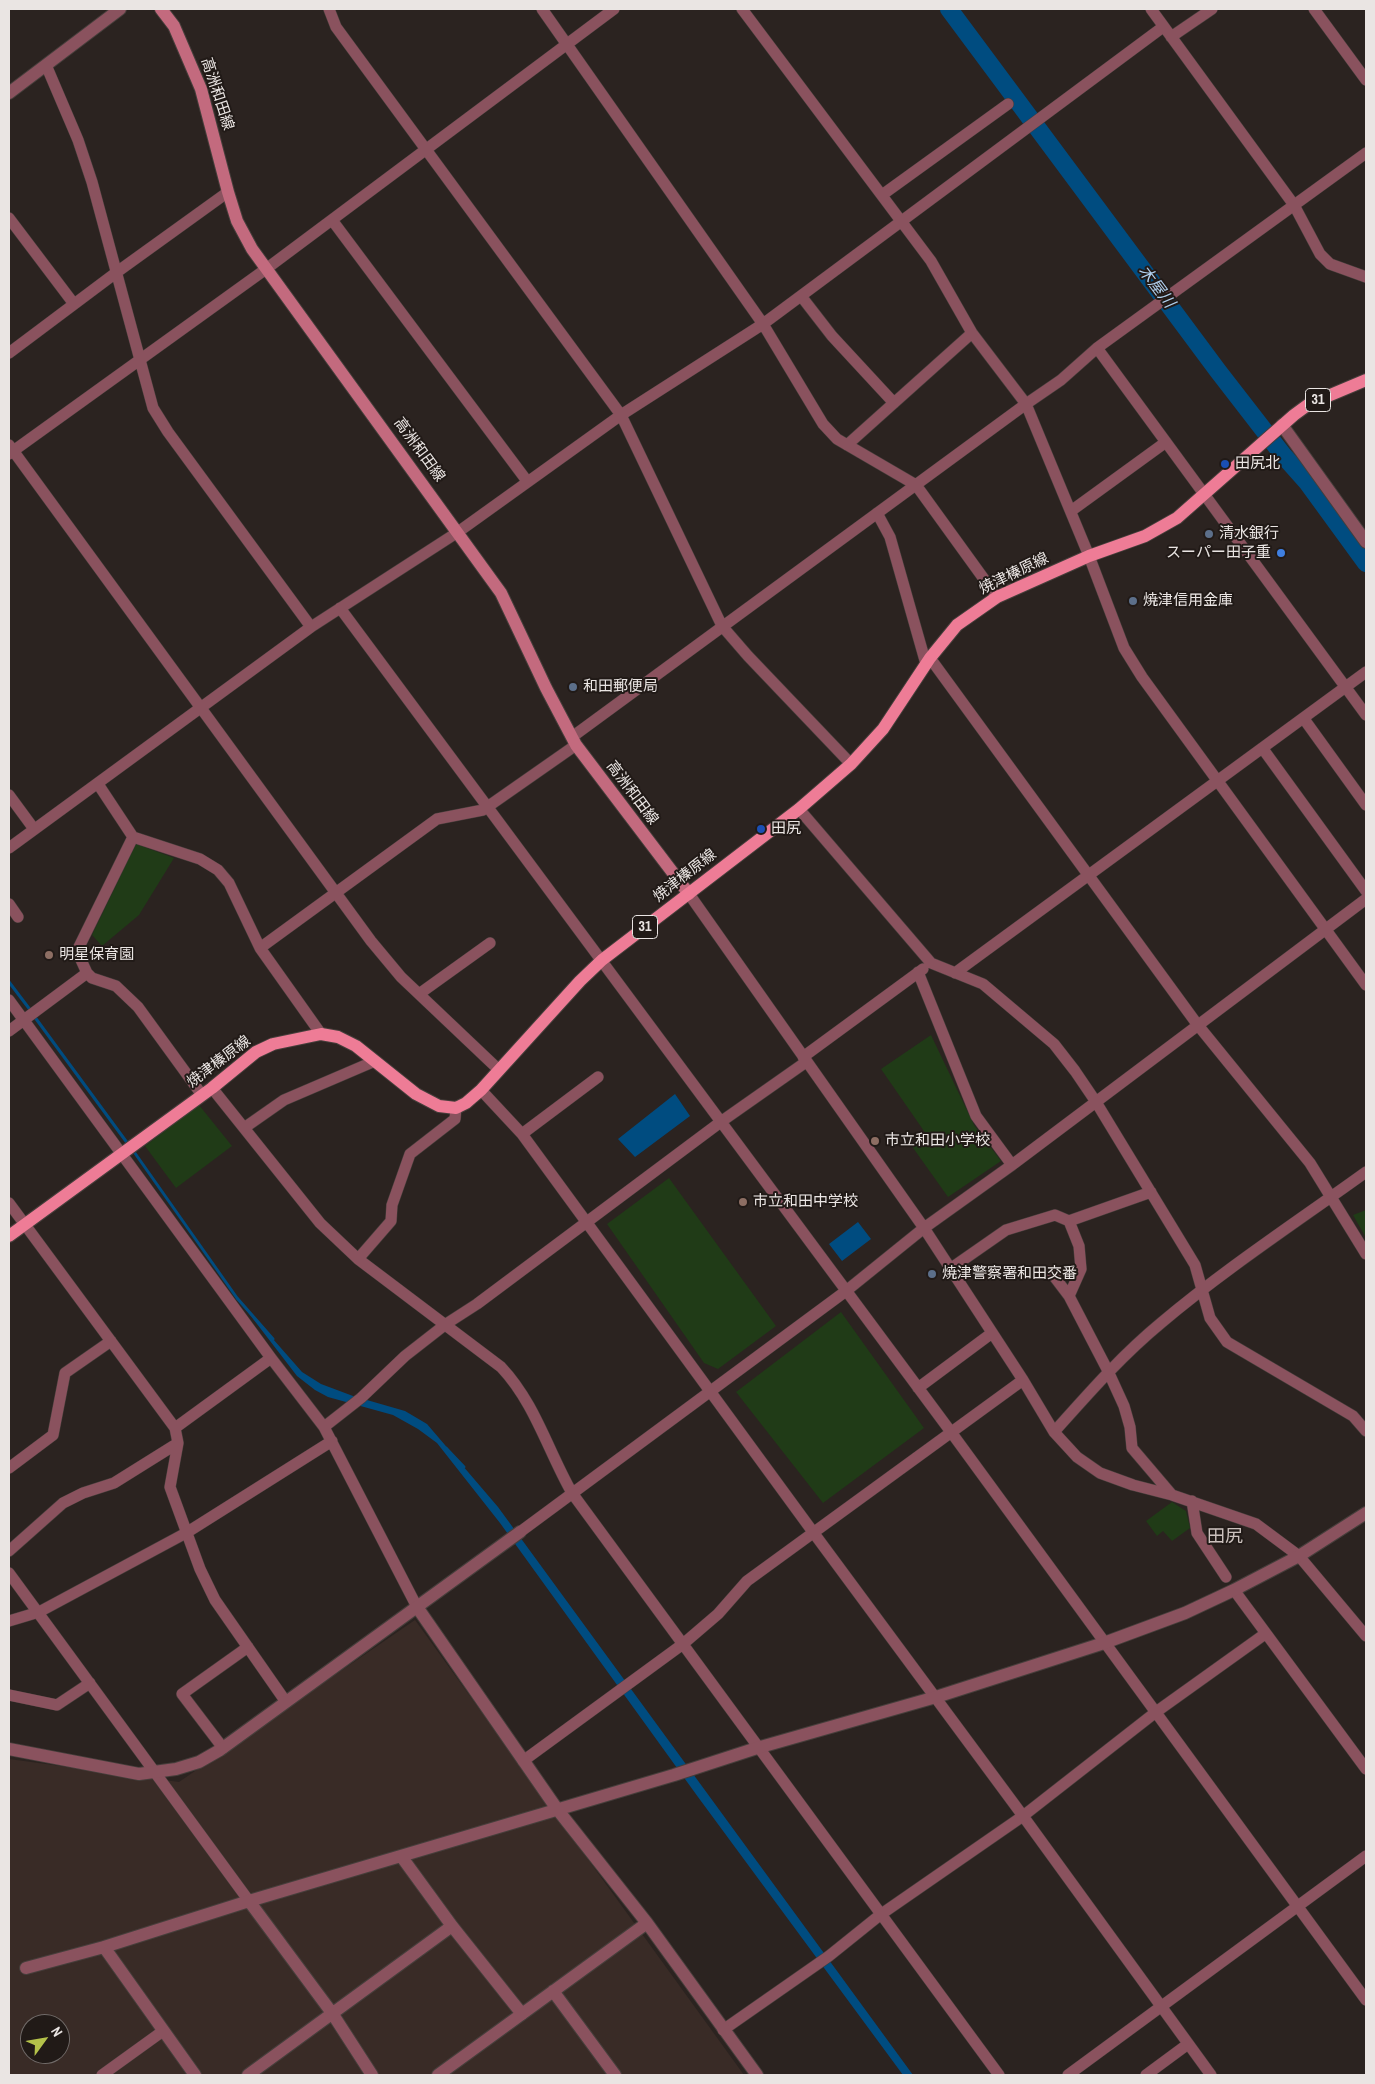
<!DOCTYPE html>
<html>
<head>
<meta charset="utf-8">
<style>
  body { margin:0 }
  #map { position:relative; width:1375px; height:2084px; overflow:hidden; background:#2b2320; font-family:"Archivo Narrow",sans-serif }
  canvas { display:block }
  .frame { position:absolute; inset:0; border:10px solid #eae5e3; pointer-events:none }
  .north { position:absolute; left:20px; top:2014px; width:50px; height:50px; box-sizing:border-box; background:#211a17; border:1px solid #716b69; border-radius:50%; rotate:58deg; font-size:14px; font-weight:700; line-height:20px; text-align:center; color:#eae5e3 }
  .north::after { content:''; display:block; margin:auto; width:18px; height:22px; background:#b4c24a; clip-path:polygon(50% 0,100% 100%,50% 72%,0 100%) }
</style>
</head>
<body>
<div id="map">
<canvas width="1375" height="2084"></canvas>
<div class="frame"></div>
<div class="north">N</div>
</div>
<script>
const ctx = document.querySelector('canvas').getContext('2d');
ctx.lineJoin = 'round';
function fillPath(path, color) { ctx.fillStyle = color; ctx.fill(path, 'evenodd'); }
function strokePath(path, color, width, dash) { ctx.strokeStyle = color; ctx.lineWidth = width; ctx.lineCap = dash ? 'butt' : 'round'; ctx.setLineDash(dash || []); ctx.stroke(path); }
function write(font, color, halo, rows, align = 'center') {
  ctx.font = font + ' "Archivo Narrow","Noto Sans JP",sans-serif'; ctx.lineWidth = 4; ctx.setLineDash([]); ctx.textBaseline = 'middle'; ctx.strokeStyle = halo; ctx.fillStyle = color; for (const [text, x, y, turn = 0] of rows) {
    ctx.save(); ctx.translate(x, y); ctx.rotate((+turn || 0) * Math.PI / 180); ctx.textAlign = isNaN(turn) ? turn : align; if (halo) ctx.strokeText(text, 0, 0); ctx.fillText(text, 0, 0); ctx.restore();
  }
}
const built = new Path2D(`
  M415,1620L744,2075H9V1759L179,1782ZM30,2024H60V2054H30Z`);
const green = new Path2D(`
  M136,844L174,858L139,915L102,946L92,935Z
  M931,1035L974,1125L1001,1161L948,1197L911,1145L926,1134L881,1069Z
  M199,1105L232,1146L176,1188L145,1146Z
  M669,1178L776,1326L718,1369L704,1363L607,1224Z
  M1366,1210V1238L1353,1215Z
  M841,1312L924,1428L823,1503L736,1392Z
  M1172,1502L1186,1511L1190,1528L1172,1541L1163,1531L1157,1536L1146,1521Z`);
const water = new Path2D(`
  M675,1094L690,1116L635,1157L618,1139Z
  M858,1222L871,1239L842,1261L829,1244Z
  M237,1298L302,1372L321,1384L353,1396L405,1411L427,1424L498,1507L913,2075H903L698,1797L500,1523L437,1443L418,1429L393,1415L328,1397L315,1390L297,1376Z`);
const stream = new Path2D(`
  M9,982L31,1011
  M34,1016L128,1144
  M132,1149L237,1298L273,1339
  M446,1448L464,1467`);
const river = new Path2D(`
  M949,9L1218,371L1283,455L1307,482L1366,563`);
const minor = new Path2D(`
  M329,9L336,27L621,415L722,626L748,656L851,764
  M542,9L763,324L823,424L837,439L916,485L997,597
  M742,9L931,261L972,333L1026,404L1089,556L1124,648L1142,677L1366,985
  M1151,9L1294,205L1320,254L1330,264L1366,277
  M1314,9L1366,80
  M1171,37L1212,9
  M46,65L78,140L92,182L153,408L168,432L311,627
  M882,195L1008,104
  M9,218L74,304
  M332,220L527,481
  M801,296L832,336L894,403
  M1097,348L1366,715
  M9,353L117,272L228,192
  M9,445L371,941L401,977L499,1070
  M847,445L972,333
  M9,454L266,269L614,9
  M1071,511L1166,442
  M877,513L890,537L926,664
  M340,608L951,1432L1366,2000
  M930,658L1197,1024L1310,1163L1366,1254
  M1304,719L1366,805
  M572,737L1026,404L1061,380L1097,348L1366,153
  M1263,749L1366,891
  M98,784L133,837L200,859L218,870L229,883L260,948L321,1034
  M9,795L34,829
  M799,809L931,963L983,984L1054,1044L1075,1071L1096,1102L1195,1265L1210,1318L1227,1342L1353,1416L1366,1431
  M133,837L77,951L87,973L92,978L116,986L138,1007L202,1095
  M9,848L311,627L458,532L621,415L763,324L1163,27
  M689,894L924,1228L1023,1380L1054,1432L1077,1457L1100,1473L1133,1485L1172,1495L1256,1524L1299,1556L1366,1636
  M9,904L18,917
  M260,948L437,819L483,810L576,745
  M918,972L976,1116L1012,1165
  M955,973L1366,672
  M419,994L490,943
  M9,1000L271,1358L324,1427L417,1607
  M9,1031L87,973
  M803,1057L923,969
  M212,1088L320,1223L358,1259L501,1367C535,1403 548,1451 572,1493L999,2075
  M481,1090L522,1134L813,1532L1023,1816L1211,2075
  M244,1128L284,1100L375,1061
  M522,1134L598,1077
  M9,1203L175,1428L178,1443L170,1487L200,1569L215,1600L286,1702
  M1069,1221L1079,1246L1081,1269L1069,1296
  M358,1259L391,1221L392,1205L410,1154L455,1119L456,1108
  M950,1269L1006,1230L1055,1215L1069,1221L1151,1192
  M1050,1271L1069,1296L1108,1371L1124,1406L1130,1427L1132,1448L1172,1495
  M918,1388L992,1333
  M324,1427L361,1398L405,1356L446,1324L477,1304L722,1121L806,1062
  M175,1428L271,1358
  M1054,1432C1088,1394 1121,1356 1161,1323C1225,1269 1298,1221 1366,1172
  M9,1468L53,1435L65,1373L111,1341
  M1192,1501L1197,1533L1226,1577
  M520,1532L846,1291L924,1228L1012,1165L1366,899
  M9,1551L63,1503L83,1493L114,1483L178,1443
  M9,1573L249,1901
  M1234,1590L1366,1769
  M9,1621L39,1612L186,1533L332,1441
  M9,1695L57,1705L90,1683
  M223,1748L182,1694L248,1647
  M523,1761L683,1644L718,1614L747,1581L1023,1380
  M723,2030L829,1956L880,1915L1023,1816L1156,1712L1265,1634
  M102,2075L163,2031
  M1068,2075L1366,1856
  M1146,2075L1188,2044`);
const tertiary = new Path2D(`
  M9,93L120,9
  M1282,425L1366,542
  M417,1607L557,1809L647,1923L757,2075
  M9,1749L139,1774L176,1769L199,1762L220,1750L520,1532
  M401,1856L452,1926L522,2014
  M249,1901L332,2013L372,2075
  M104,1947L195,2075
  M26,1968L104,1947L249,1901L674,1775L757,1748L936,1697L1104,1643L1185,1613L1234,1590L1299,1556L1366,1513
  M553,1991L615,2075
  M248,2075L452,1926
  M438,2075L647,1923`);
const secondary = new Path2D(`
  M161,9L174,26L201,89L228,192L237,221L252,249L501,593L546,688L576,745L689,894`);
const primary = new Path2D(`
  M9,1236L212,1088L256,1052L273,1044L321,1034L338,1037L356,1046L416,1094L439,1106L456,1108L466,1103L481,1090L580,981L602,960L799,809L851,764L883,729L930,658L957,625L997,597L1089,556L1145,536L1177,518L1294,415L1309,404L1366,380`);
const markers = [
  [1225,464,5,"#1a4fb4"],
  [1209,534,5,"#5c6f8a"],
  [1281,553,5,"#3f7fe0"],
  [1133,601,5,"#5c6f8a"],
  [573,687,5,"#5c6f8a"],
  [761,829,5,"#1a4fb4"],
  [49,955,5,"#8d6e63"],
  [875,1141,5,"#8d6e63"],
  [743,1202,5,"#8d6e63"],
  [932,1274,5,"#5c6f8a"]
];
const shields = [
  [1318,400,25],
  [645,927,25]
];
const shieldNames = [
  ["31",1318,400],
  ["31",645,927]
];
const streetNames = [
  ["高洲和田線",217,94,72],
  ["高洲和田線",419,450,54],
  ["焼津榛原線",1014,574,-26],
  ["高洲和田線",632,793,53],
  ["焼津榛原線",685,876,-38],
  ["焼津榛原線",219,1062,-37]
];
const poiNames = [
  ["田尻北",1235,464],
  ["清水銀行",1219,534],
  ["スーパー田子重",1271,553,"right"],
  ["焼津信用金庫",1143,601],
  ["和田郵便局",583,687],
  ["田尻",771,829],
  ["明星保育園",59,955],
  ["市立和田小学校",885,1141],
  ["市立和田中学校",753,1202],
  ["焼津警察署和田交番",942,1274]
];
const waterNames = [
  ["木屋川",1156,287,53]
];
const quarterNames = [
  ["田尻",1225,1537]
];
fillPath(built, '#392b26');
fillPath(green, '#203b17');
fillPath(water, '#004c80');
strokePath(stream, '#004c80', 3);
strokePath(river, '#004c80', 18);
strokePath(minor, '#463e3b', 12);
strokePath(tertiary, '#463e3b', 14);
strokePath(secondary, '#463e3b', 14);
strokePath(primary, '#463e3b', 14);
strokePath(minor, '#8a525e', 11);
strokePath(tertiary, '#8a525e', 12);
strokePath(secondary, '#c36a7e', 12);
strokePath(primary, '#ee7c96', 12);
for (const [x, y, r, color] of markers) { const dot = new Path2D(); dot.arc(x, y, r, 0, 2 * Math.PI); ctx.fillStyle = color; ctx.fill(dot); strokePath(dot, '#211a17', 2); }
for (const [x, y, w] of shields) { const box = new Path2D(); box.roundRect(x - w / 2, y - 11.5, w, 23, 4); ctx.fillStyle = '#211a17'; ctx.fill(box); strokePath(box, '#eae5e3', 1); }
write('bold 14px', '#eae5e3', null, shieldNames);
write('15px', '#eae5e3', '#211a17', streetNames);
write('15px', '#eae5e3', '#211a17', poiNames, 'left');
write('italic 16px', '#b0d0ee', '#211a17', waterNames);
write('18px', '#cbc1bd', '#211a17', quarterNames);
</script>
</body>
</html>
